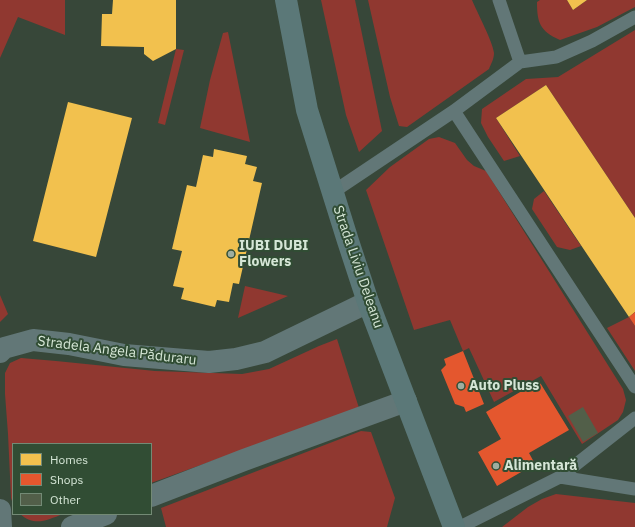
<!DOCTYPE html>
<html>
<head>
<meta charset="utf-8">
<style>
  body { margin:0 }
  #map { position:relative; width:635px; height:527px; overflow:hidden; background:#374739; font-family:"IBM Plex Sans",sans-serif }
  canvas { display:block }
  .legend { position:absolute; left:12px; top:443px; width:140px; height:72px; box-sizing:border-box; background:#314d34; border:1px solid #738a75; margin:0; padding:5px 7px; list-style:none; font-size:12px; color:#d5e6d6 }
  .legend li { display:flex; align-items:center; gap:8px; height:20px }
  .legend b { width:20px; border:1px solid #738a75 }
</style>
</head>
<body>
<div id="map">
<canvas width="635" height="527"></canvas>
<ul class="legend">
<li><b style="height:11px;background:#f2c14e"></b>Homes</li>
<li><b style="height:11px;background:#e4572e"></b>Shops</li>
<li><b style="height:11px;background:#525f49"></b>Other</li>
</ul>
</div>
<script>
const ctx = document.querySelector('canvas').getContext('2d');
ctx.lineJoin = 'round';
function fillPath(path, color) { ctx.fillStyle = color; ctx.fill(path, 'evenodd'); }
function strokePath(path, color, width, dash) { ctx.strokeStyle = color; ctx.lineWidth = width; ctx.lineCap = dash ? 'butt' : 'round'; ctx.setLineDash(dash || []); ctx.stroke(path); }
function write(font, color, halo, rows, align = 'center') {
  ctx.font = font + ' "IBM Plex Sans",sans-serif'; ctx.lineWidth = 4; ctx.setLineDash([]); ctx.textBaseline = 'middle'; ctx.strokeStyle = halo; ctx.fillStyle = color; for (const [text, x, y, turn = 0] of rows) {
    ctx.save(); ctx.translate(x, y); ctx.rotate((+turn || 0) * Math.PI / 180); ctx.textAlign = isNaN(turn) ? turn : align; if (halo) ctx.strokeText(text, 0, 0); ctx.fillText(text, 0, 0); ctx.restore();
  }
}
const green = new Path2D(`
  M0,0H65V35L18,17L0,58Z
  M321,0H355L382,131L359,152L346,115Z
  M368,0H472C477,12 493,42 494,53C494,59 491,64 489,69L407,127L399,126L390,97Z
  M540,0H567L573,10L587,0H635V7L597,27L560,40C540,31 537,23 537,2Z
  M635,30V218L546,85L496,118L520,156L504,161L488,137L481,123L482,109L526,79L558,77Z
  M228,32L250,142L200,128L210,80L223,33Z
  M176,49L184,50L165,125L158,123Z
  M439,137L455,143L467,160L474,166L486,171L623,389L626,400L623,412L618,420L582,444L541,376L494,402L469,348L463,351L450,320L414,330L366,190L390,167L429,139Z
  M544,191L581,246L570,250L557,247L532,209L534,199Z
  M245,286L288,296L238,318Z
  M0,295L8,314L0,322Z
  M629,317L635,326V371L607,328Z
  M337,339L359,408L151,483V444H13V504L11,498L8,434L5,394V373L10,363L21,358L56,361L155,371L242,374L269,369L319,346Z
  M361,431L371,432L395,498L387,527H166L161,508Z
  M556,494L635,503V527H502L528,507L542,499Z
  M20,514H63C47,520 35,527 20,514Z`);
const homes = new Path2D(`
  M113,0H176V49L153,61L144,54V47L101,46L102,14H112Z
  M567,0H587L573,10Z
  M546,85L635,218V312L629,317L496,118Z
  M68,102L132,118L96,257L33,241Z
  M214,149L247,156L245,164L257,167L253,181L262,183L239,284L233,283L229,302L217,300L215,307L181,299L184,288L173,286L182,251L172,249L187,185L196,187L203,155L213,157Z`);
const shops = new Path2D(`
  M635,312V326L629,317Z
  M463,351L484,404L466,412L464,407L455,404L441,370L446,365L444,359Z
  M539,381L569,430L529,453L535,464L497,486L478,452L501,439L486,412Z`);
const building = new Path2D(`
  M583,407L598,433L583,442L568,416Z`);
const lane = new Path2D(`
  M520,62L556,57L592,41L635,17
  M454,111L635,387
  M333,192L454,111L520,62L499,0
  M560,477L635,418
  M460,527L560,477L635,489`);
const street = new Path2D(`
  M0,352L4,348L33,340L69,344L124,355L209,362L236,359L265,352L368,302
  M151,496L244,460L406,401
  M0,510L1,527
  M72,527L106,514`);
const secondary = new Path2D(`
  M286,0L307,110L348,241L368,302L454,527`);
const markers = [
  [231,254,4,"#9eae9f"],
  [461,386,4,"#9eae9f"],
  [496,466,4,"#9eae9f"]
];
const poiNames = [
  ["IUBI DUBI",239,246],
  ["Flowers",239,262],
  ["Auto Pluss",469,386],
  ["Alimentară",504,466]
];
const streetNames = [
  ["Strada Liviu Deleanu",358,267,71],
  ["Stradela Angela Păduraru",117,351,7]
];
fillPath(green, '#903830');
fillPath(homes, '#f2c14e');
fillPath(shops, '#e4572e');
fillPath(building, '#525f49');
strokePath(lane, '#627777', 13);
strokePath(street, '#627777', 22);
strokePath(secondary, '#5b7878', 22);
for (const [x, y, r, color] of markers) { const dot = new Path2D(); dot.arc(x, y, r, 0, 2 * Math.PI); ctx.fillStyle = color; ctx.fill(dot); strokePath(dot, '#314d34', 1.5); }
write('bold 14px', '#d5e6d6', '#314d34', poiNames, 'left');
write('14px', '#d5e6d6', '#314d34', streetNames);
</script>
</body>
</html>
